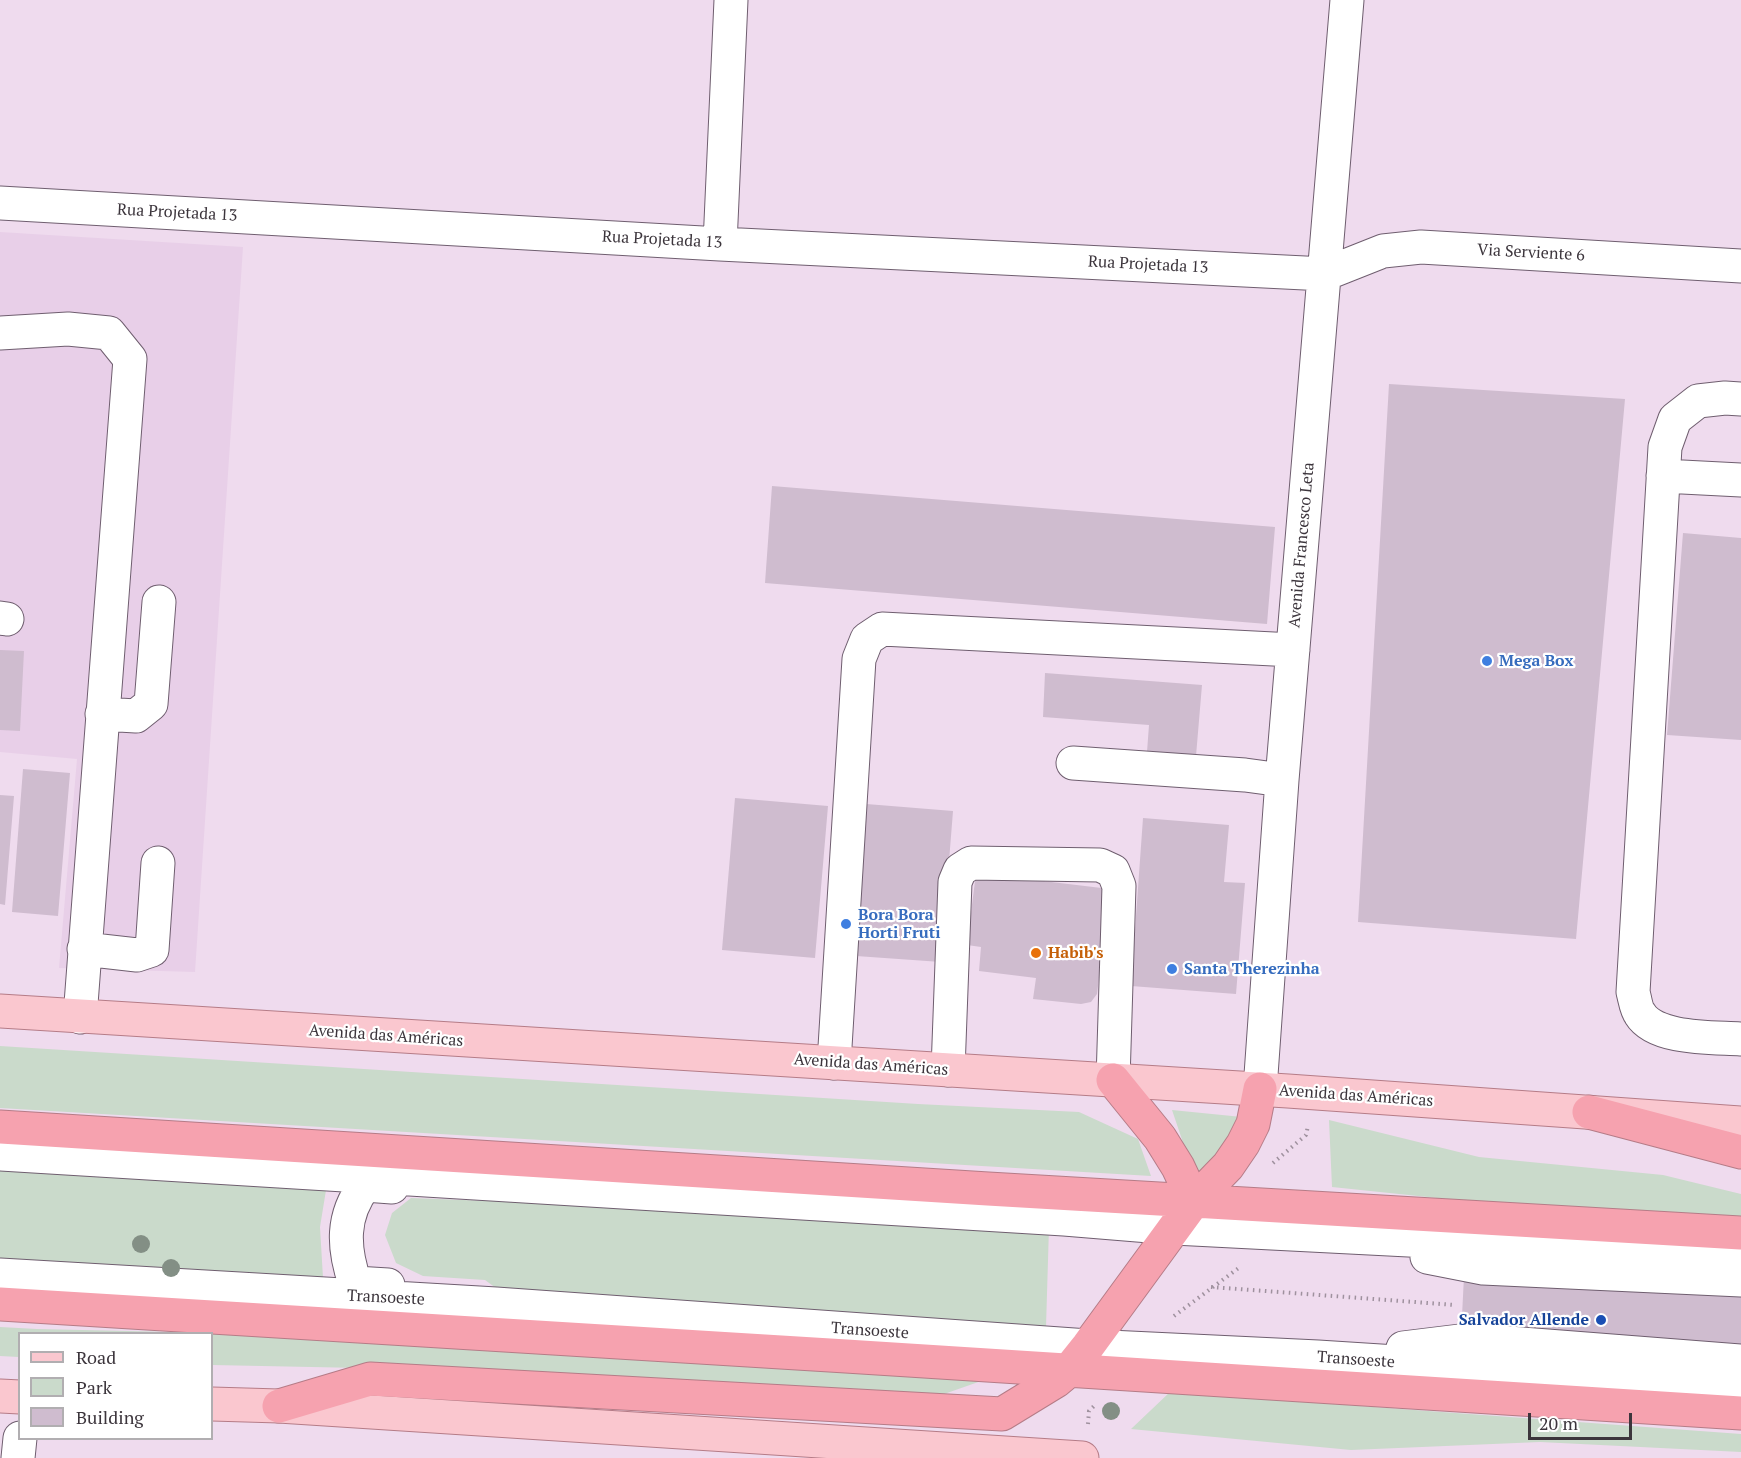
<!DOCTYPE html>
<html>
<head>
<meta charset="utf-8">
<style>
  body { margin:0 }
  #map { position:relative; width:1741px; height:1458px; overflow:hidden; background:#efdbee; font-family:"PT Serif",serif }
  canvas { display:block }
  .legend { position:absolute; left:18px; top:1332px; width:195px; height:108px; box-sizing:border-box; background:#fff; border:2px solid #b1aeb1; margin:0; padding:8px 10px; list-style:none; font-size:18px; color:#3c353c }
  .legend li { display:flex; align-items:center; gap:12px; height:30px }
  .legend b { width:30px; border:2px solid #b1aeb1 }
  .scale { position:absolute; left:1528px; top:1413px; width:104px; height:27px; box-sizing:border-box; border:3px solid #3c353c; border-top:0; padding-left:8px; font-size:18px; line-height:21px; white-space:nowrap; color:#3c353c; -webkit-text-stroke:4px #fff; paint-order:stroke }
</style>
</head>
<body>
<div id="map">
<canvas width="1741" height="1458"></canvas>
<ul class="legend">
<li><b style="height:8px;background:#fac7cf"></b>Road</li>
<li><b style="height:16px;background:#cadacb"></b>Park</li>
<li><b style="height:16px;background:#cfbccf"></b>Building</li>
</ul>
<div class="scale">20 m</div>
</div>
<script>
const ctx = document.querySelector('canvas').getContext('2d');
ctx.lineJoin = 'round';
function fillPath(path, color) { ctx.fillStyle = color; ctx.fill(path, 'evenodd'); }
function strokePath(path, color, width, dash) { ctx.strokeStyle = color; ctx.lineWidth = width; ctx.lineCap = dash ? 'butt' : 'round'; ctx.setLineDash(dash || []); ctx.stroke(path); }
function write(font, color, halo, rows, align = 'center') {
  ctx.font = font + ' "PT Serif",serif'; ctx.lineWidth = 4.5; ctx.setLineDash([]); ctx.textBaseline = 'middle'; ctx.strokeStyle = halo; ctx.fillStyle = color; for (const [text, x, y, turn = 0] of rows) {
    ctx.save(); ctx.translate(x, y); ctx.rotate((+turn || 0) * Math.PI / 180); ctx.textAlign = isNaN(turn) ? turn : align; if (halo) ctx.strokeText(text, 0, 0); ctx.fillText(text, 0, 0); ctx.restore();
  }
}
const built = new Path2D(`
  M0,232L243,247L195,972L59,968L77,759L0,752Z`);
const green = new Path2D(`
  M0,1046L918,1104L1079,1112L1138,1139L1151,1176L0,1108Z
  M1172,1110L1242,1117L1207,1176L1194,1175Z
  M1329,1120L1479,1157L1663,1175L1741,1194V1221L1581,1213L1332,1187Z
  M0,1164L327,1184L320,1227L323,1278L0,1261Z
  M508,1193L1049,1227L1046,1327L500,1291L485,1280L423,1276L396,1263L385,1235L392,1213L411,1198L491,1201Z
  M0,1327L37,1329L264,1334L750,1367L984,1380L930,1399L411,1369L212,1365V1334H20L19,1357L0,1356Z
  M1170,1392L1741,1434V1452L1540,1442L1351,1450L1131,1429Z`);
const building = new Path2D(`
  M1389,384L1625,399L1576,939L1358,922Z
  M772,486L1275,527L1267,624L765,583Z
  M1683,533L1741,538V740L1667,735Z
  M0,650L24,651L20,731L0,730Z
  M1045,673L1202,685L1196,756L1147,752L1149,725L1043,717Z
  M23,769L70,773L58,916L12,912Z
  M0,795L14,796L5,905L0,904Z
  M735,798L828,806L815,958L722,950Z
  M854,803L953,811L941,962L842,955Z
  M1143,818L1229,825L1224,882L1245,883L1236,994L1131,986Z
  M976,873L1110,889L1097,994L1091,1002L1081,1004L1033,999L1036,978L979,971L981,947L967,945Z
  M1464,1276L1741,1292V1352L1461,1336Z`);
const path = new Path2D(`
  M1273,1163L1306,1135L1308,1126
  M1211,1287L1455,1305
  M1174,1316L1240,1267
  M1088,1424L1089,1411L1094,1406`);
const minor = new Path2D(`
  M0,203L720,244L1325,274L1383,251L1421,247L1741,266
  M720,244L731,0
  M0,333L68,329L109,333L130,359L80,1017
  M1741,399L1725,398L1698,401L1675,419L1665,447L1633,992C1635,999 1636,1009 1640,1014C1656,1040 1714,1037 1741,1039
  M1663,476L1741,480
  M0,618L7,619
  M102,714L136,716L151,704L159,602
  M1073,763L1245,775L1282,780
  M84,949L137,955L152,950L158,863
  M834,1063L859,659L867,639L882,629L1293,650
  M948,1070L955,882L960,870L971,863L1100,865L1113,871L1119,886L1113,1080
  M1260,1089L1282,780L1347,0
  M0,1154L1064,1219L1174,1228L1741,1257
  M1427,1257L1483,1268L1741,1280
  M0,1275L496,1304L1088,1346L1318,1357L1741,1384
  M388,1285L355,1283C343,1248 341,1216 365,1185L392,1187
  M1403,1348L1460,1341H1483L1741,1361
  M18,1458L20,1438`);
const major = new Path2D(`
  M0,1011L1288,1091L1741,1123
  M0,1396L20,1397
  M212,1404L279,1406L1082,1458`);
const highway = new Path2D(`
  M1113,1080L1160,1138L1178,1167L1194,1201
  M1589,1112L1741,1152
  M0,1127L988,1189L1741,1233
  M0,1304L846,1356L1741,1413
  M279,1406L370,1379L1002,1414L1056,1381L1068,1371L1088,1346L1194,1201L1228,1166L1243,1144L1253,1124L1260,1089`);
const trees = [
  [141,1244],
  [171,1268],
  [1111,1411]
];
const markers = [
  [1487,661,6,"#3f7fe0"],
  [846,924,6,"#3f7fe0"],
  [1036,953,6,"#e8710a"],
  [1172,969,6,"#3f7fe0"],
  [1601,1320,6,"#1a4fb4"]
];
const streetNames = [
  ["Rua Projetada 13",177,213,3],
  ["Rua Projetada 13",662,240,3],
  ["Via Serviente 6",1531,253,3],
  ["Rua Projetada 13",1148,265,3],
  ["Avenida Francesco Leta",1302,545,-85],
  ["Avenida das Américas",386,1036,4],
  ["Avenida das Américas",871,1065,4],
  ["Avenida das Américas",1356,1096,4],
  ["Transoeste",386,1298,3],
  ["Transoeste",870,1331,4],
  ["Transoeste",1356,1360,4]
];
const shopNames = [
  ["Mega Box",1499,661],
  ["Bora Bora",858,915],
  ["Horti Fruti",858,933],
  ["Santa Therezinha",1184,969]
];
const foodNames = [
  ["Habib's",1048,953]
];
const transitNames = [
  ["Salvador Allende",1589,1320]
];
fillPath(built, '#e8cfe8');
fillPath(green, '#cadacb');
fillPath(building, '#cfbccf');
strokePath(minor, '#6f5e6f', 35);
strokePath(major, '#b57c87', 35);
strokePath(highway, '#b57c87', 35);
strokePath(path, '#9f919e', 4, [1.5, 4.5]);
strokePath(minor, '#fff', 33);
strokePath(major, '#fac7cf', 33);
strokePath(highway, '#f6a2af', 33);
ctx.fillStyle = '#838f85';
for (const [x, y] of trees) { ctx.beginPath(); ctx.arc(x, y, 9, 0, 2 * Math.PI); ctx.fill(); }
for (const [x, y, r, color] of markers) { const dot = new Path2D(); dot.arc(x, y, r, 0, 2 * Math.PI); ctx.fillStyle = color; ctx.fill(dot); strokePath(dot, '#fff', 2); }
write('16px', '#3c353c', '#fff', streetNames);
write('bold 16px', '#366cbe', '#fff', shopNames, 'left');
write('bold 16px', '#c56008', '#fff', foodNames, 'left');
write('bold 16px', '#164399', '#fff', transitNames, 'right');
</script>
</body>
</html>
